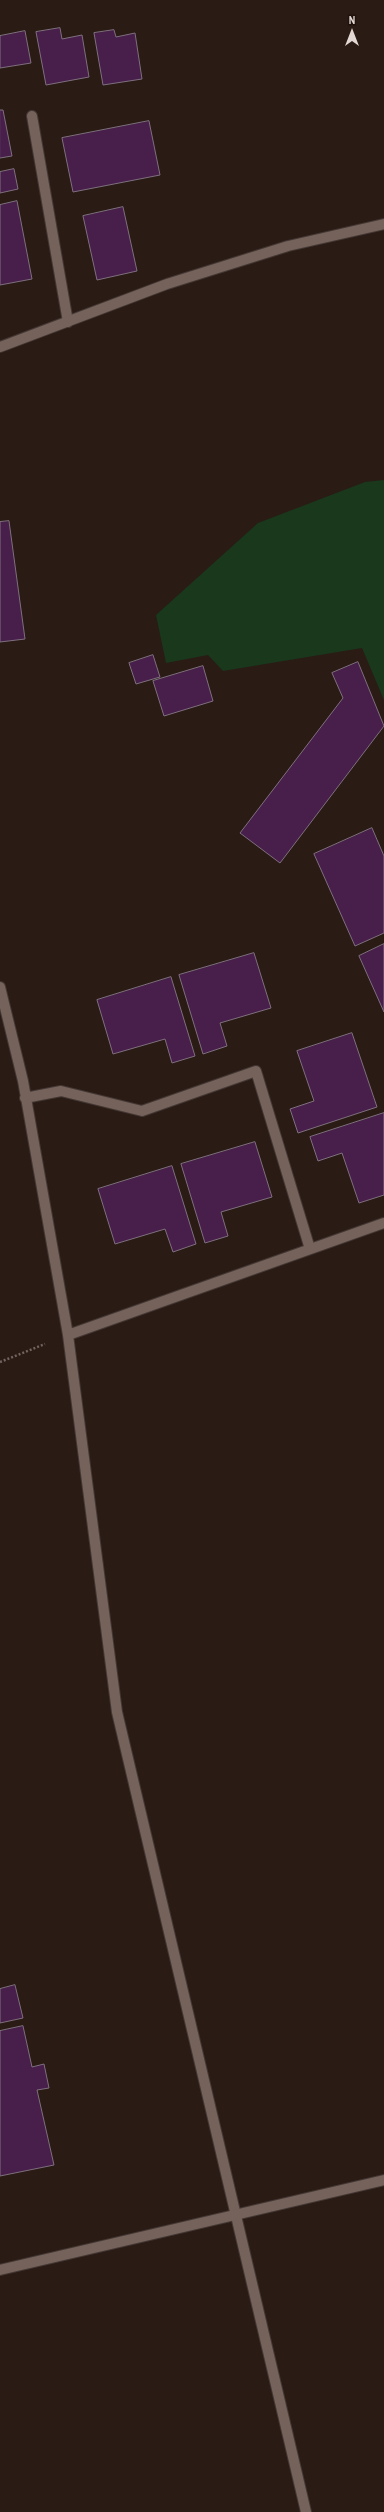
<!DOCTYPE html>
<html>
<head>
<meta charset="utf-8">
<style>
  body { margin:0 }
  #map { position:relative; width:384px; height:2512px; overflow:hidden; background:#2a1b15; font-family:"Archivo Narrow",sans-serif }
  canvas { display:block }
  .north { position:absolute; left:332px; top:12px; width:40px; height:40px; -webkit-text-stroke:3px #20120c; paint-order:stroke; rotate:0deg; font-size:11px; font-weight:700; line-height:16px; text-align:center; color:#e4d8d4 }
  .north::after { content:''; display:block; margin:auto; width:14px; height:18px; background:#e4d8d4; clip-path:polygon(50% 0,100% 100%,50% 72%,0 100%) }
</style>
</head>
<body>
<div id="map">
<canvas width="384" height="2512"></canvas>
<div class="north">N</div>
</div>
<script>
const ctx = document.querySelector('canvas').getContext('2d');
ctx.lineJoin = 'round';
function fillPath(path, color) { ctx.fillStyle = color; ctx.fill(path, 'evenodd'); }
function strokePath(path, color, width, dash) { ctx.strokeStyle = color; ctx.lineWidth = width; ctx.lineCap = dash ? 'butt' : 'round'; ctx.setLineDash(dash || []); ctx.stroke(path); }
const green = new Path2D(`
  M384,480V700L362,648L223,671L208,655L166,663L156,615L258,523L365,482Z`);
const building = new Path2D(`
  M60,28L62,39L82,35L89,77L46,85L36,32Z
  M114,30L116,37L135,33L142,79L103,85L94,33Z
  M25,31L31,63L0,68V36Z
  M0,110H3L12,156L0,158Z
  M149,121L160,175L73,192L62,138Z
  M14,169L18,189L0,193V172Z
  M17,201L32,279L0,285V205Z
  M123,207L137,271L97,280L83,216Z
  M9,521L25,639L0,642V522Z
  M153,655L160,677L136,684L129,663Z
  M358,662L384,726L280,863L240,833L343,698L332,673Z
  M203,666L213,701L164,716L153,681Z
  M372,828L384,856V933L355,946L314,854Z
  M384,944V1012L359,956Z
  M254,953L271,1008L220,1023L227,1046L203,1054L179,975Z
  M171,977L195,1056L172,1063L165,1039L113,1054L97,1000Z
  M352,1033L377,1107L298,1133L290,1109L314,1101L297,1051Z
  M384,1113V1195L359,1203L342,1153L318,1161L310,1137Z
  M255,1142L272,1197L221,1212L228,1236L205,1243L181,1164Z
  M172,1166L196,1244L173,1252L165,1229L115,1244L98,1189Z
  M15,1985L23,2018L0,2023V1989Z
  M23,2026L32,2067L44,2064L49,2088L37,2090L54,2165L0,2176V2031Z`);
const path = new Path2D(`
  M0,1362L45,1344`);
const street = new Path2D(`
  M32,116L68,322
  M0,987L23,1081L68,1335L117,1712L306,2512
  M25,1098L61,1091L142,1111L256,1071L310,1249
  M68,1335L384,1223`);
const secondary = new Path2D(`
  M0,347L167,284L288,246L384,224
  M0,2270L384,2180`);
fillPath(green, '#19381c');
fillPath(building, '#481e4b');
strokePath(building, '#7e707e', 1);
strokePath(street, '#443835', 12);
strokePath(secondary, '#443835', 12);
strokePath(path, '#72645f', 2.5, [2, 2]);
strokePath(street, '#75625b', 10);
strokePath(secondary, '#75625b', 10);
</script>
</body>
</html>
